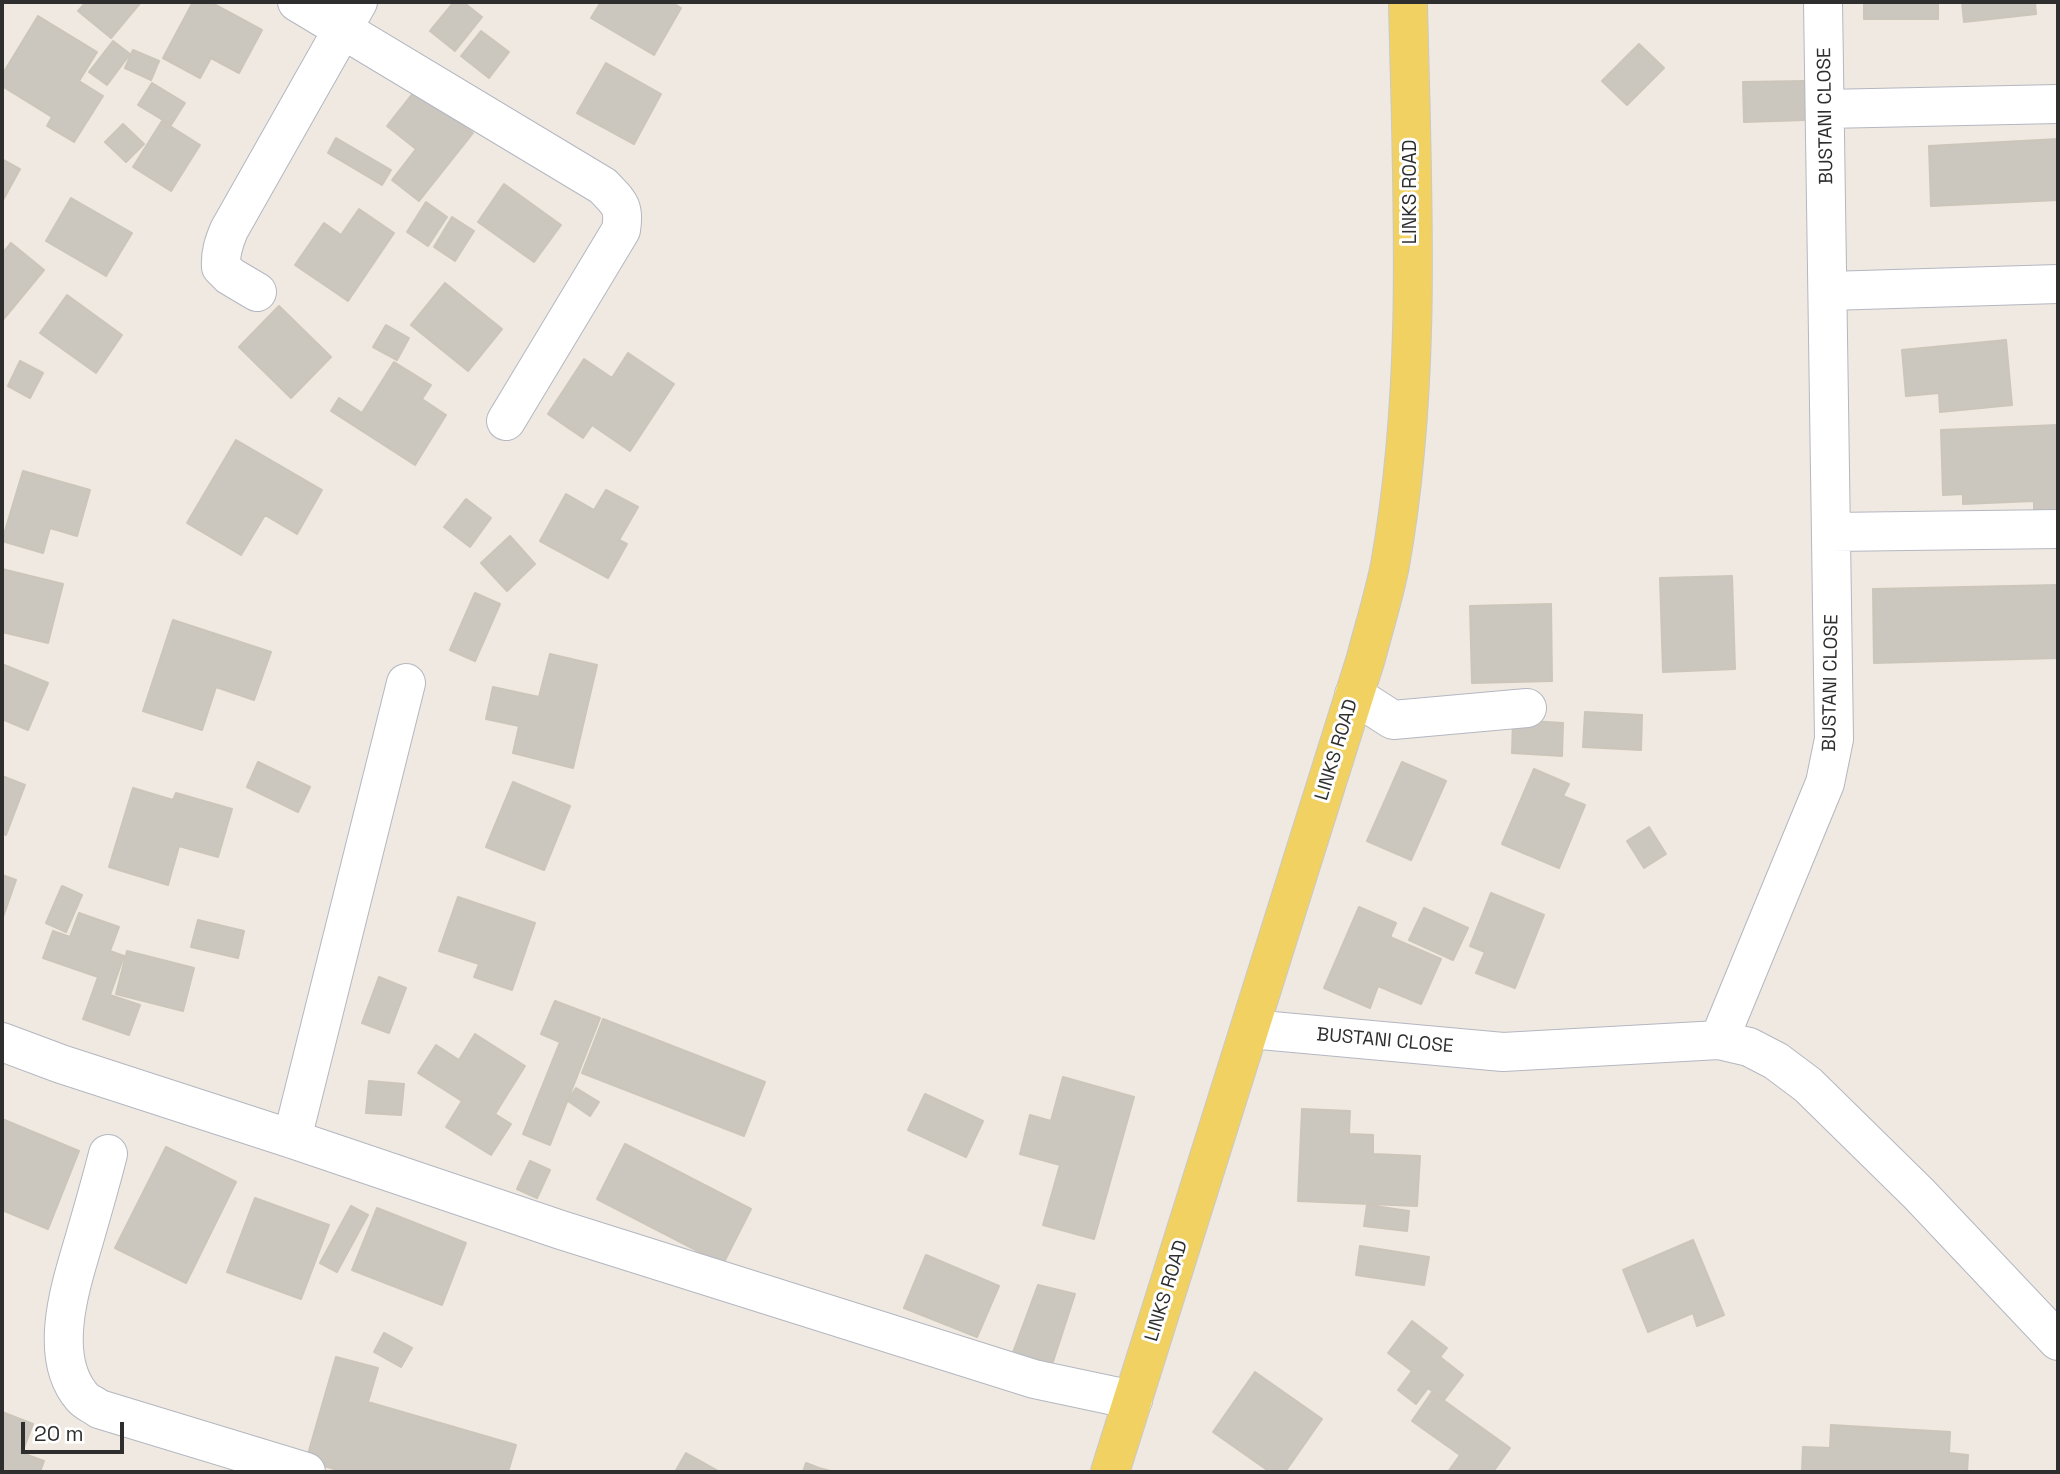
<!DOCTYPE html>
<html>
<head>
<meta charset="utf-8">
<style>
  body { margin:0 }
  #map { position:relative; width:2060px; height:1474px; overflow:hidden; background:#efe9e1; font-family:"Space Grotesk",sans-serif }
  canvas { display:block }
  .frame { position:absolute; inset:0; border:4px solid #2e2e2e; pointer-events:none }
  .scale { position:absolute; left:21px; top:1422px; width:103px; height:32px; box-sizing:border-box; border:4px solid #2e2e2e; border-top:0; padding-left:9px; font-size:21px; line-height:24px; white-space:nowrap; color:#2e2e2e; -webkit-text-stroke:5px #fff; paint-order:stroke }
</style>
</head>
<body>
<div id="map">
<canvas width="2060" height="1474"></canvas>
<div class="frame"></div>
<div class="scale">20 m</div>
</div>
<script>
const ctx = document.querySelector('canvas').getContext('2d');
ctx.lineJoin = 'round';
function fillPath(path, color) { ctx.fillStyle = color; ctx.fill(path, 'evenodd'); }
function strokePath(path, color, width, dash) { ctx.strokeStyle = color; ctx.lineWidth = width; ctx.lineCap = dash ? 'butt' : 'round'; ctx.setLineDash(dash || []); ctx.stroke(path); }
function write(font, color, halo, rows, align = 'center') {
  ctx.font = font + ' "Space Grotesk",sans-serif'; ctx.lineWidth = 6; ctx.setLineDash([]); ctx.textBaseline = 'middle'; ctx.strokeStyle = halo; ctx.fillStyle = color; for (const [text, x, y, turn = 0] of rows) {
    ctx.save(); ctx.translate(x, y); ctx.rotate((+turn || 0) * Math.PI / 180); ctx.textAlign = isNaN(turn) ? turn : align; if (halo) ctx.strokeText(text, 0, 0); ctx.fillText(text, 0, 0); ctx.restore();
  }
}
const building = new Path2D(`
  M86,2H141L111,38L78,11Z
  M193,2H210L262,30L239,73L211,58L200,78L163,58Z
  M454,2H463L482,17L455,51L430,31Z
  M601,2H671L681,8L654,55L591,18Z
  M1864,2H1938V19H1864Z
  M1962,2H2035L2036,14L1964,22Z
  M38,16L97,52L79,81L103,96L74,142L47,126L52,117L2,86V75Z
  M481,31L509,52L489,78L461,56Z
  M113,41L130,54L107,85L89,72Z
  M1639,44L1664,68L1627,105L1602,81Z
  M133,50L159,61L151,80L125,68Z
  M606,63L661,94L634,144L577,113Z
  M1805,81L1806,120L1744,122L1743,82Z
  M152,83L185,103L171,125L138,105Z
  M417,88L473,133L419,201L392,180L416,149L387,126Z
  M162,121L200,145L171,191L133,167Z
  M123,124L144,144L126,162L105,142Z
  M336,138L391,170L382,185L328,153Z
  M2058,139V200L1931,206L1929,146Z
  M2,159L20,169L2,202Z
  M504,184L561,225L534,262L478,222Z
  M71,198L132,233L106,276L46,241Z
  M426,202L447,217L428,246L407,232Z
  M359,209L394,233L348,301L295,265L324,223L341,235Z
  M452,217L474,231L455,261L434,247Z
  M11,243L44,270L2,321V254Z
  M445,283L502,329L468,371L411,325Z
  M67,295L122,335L96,373L40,333Z
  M279,306L331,357L291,398L239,347Z
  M386,325L409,338L397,360L373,347Z
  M2006,340L2012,405L1940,412L1939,393L1906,396L1902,350Z
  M628,353L674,384L630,451L592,425L583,438L548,414L584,359L612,378Z
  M20,361L43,373L30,398L8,386Z
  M394,362L431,385L422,399L446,415L415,465L331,411L339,398L362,413Z
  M2058,425V511L2034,512V501L1963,504V494L1943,495L1941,430Z
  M236,440L322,490L297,534L265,515L241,555L187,523Z
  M23,471L90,490L77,536L50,528L43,553L2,541Z
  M606,490L638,507L619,540L627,544L608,578L540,541L566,494L594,510Z
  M466,499L491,518L470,547L444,527Z
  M510,536L535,564L507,591L481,563Z
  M2,569L63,584L48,643L2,632Z
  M1732,576L1735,669L1663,672L1660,578Z
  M2058,585V658L1874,663L1873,589Z
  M475,593L500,604L475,661L450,650Z
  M1551,604L1552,681L1472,683L1470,606Z
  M173,620L271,652L254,700L216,687L202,730L143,711Z
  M550,654L597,665L573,768L513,753L519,726L486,719L493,687L539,697Z
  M2,664L48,683L28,730L2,719Z
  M1585,712L1642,715L1641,750L1583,747Z
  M1513,720L1563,723L1562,756L1512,753Z
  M258,762L310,787L298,812L247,787Z
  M1402,762L1446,781L1411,860L1367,841Z
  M1534,769L1569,784L1563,796L1585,805L1559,868L1502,844Z
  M2,776L25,785L6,835L2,833Z
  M513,782L570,806L544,870L486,847Z
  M133,788L173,800L176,793L232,809L218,857L179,846L168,885L109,867Z
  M1649,827L1666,854L1644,868L1627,841Z
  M2,875L16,880L2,920Z
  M62,886L82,895L66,932L46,923Z
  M1491,893L1544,915L1515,988L1476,973L1485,952L1470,946Z
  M458,897L535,923L512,990L474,977L479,964L439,951Z
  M1359,907L1396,923L1390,937L1441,959L1421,1004L1378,986L1370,1008L1324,988Z
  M1424,908L1468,928L1453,960L1409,940Z
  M79,913L119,927L110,951L124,956L110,995L140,1005L129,1035L83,1019L98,977L43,958L53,931L70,937Z
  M198,920L244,931L238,958L191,947Z
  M127,951L194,968L183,1011L116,994Z
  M379,977L406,988L389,1033L362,1023Z
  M555,1001L600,1018L550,1145L523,1134L560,1042L541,1034Z
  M603,1019L765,1082L744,1136L582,1073Z
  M475,1034L525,1066L495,1114L511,1124L491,1155L446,1127L462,1101L418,1073L436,1045L459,1060Z
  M1063,1077L1134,1097L1094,1239L1043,1225L1060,1165L1020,1154L1030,1115L1051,1121Z
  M369,1081L404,1084L401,1115L366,1113Z
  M576,1088L599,1102L590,1116L568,1101Z
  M925,1094L983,1121L966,1157L908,1130Z
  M1302,1109L1350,1111L1349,1134L1373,1135V1154L1420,1156L1417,1206L1298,1201Z
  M2,1119L79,1151L48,1229L2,1210Z
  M625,1144L751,1209L723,1264L597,1199Z
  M166,1147L236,1182L186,1283L115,1248Z
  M530,1161L550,1170L537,1198L517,1189Z
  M255,1198L329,1225L301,1299L227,1272Z
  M1367,1205L1409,1211L1407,1231L1364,1226Z
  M351,1206L368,1215L337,1272L320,1263Z
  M377,1208L466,1243L442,1305L352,1270Z
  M1693,1240L1724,1315L1697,1326L1693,1313L1648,1332L1623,1270Z
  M1360,1246L1429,1257L1424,1285L1356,1275Z
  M926,1255L999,1286L977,1337L904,1308Z
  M1038,1285L1075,1294L1050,1371L1011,1358Z
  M1412,1321L1447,1348L1440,1357L1463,1375L1444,1400L1428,1388L1416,1404L1398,1390L1412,1371L1388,1353Z
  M384,1333L412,1348L401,1367L374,1352Z
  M336,1357L378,1368L368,1402L516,1445L508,1472H345L306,1461Z
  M1255,1372L1322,1419L1285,1472H1270L1213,1432Z
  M1432,1392L1510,1448L1493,1472H1448L1460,1455L1412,1421Z
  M2,1412L33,1424L22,1453L44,1461L40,1472H2Z
  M1831,1425L1950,1432L1949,1453L1968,1455L1967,1472H1802L1803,1447L1830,1448Z
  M686,1453L720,1472H675Z
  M806,1463L819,1468L834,1472H803Z`);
const minor = new Path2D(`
  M297,2L603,186C619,203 625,206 621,230L506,421
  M1826,109L2058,104
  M1829,291L2058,284
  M257,292L230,276L221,267C220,253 224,242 229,230L358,2
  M1832,532L2058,529
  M1354,695L1393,720L1527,708
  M1250,1029L1503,1052L1719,1040L1749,1047L1776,1061L1808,1085L1919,1194L2058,1341
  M1719,1040L1825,783L1834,739L1823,2
  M2,1042L61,1064L292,1139L561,1230L1034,1379L1133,1400
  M292,1139L406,683
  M108,1154C101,1182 93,1209 85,1237C72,1282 46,1355 82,1397C86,1402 94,1405 99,1409L306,1472`);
const major = new Path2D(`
  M1110,1472L1366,658C1374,627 1384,596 1390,565C1423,380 1412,189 1408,2`);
const streetNames = [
  ["BUSTANI CLOSE",1826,116,-91],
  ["LINKS ROAD",1411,192,-90],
  ["BUSTANI CLOSE",1831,683,-89],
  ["LINKS ROAD",1337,750,-73],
  ["BUSTANI CLOSE",1385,1041,5],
  ["LINKS ROAD",1167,1291,-73]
];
fillPath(building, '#cbc7bf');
strokePath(building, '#cbc5ba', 2);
strokePath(minor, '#b4b7c1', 40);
strokePath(major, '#c9c9c9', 40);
strokePath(minor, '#fff', 38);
strokePath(major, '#f2d163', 38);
write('19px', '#2e2e2e', '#fff', streetNames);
</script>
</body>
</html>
